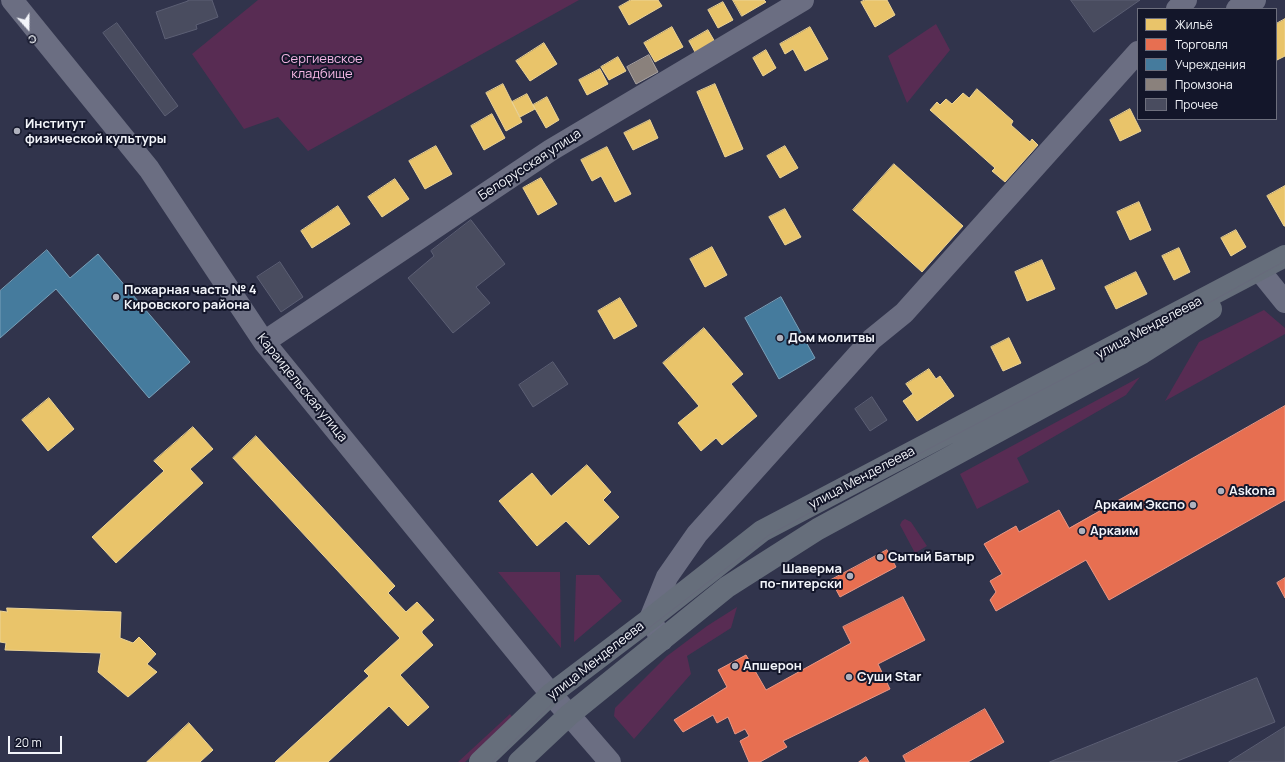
<!DOCTYPE html>
<html>
<head>
<meta charset="utf-8">
<style>
  body { margin:0 }
  #map { position:relative; width:1285px; height:762px; overflow:hidden; background:#31344c; font-family:Manrope,sans-serif }
  canvas { display:block }
  .legend { position:absolute; left:1137px; top:8px; width:140px; height:112px; box-sizing:border-box; background:#13162a; border:1px solid #6d6f7d; margin:0; padding:5px 7px; list-style:none; font-size:12px; color:#f3f5fa }
  .legend li { display:flex; align-items:center; gap:8px; height:20px }
  .legend b { width:20px; border:1px solid #6d6f7d }
  .north { position:absolute; left:8px; top:8px; width:40px; height:40px; -webkit-text-stroke:3px #13162a; paint-order:stroke; rotate:159deg; font-size:11px; font-weight:700; line-height:16px; text-align:center; color:#f3f5fa }
  .north::after { content:''; display:block; margin:auto; width:14px; height:18px; background:#f3f5fa; clip-path:polygon(50% 0,100% 100%,50% 72%,0 100%) }
  .scale { position:absolute; left:8px; top:736px; width:54px; height:18px; box-sizing:border-box; border:2px solid #f3f5fa; border-top:0; padding-left:5px; font-size:12px; line-height:14px; white-space:nowrap; color:#f3f5fa; -webkit-text-stroke:3px #13162a; paint-order:stroke }
</style>
</head>
<body>
<div id="map">
<canvas width="1285" height="762"></canvas>
<ul class="legend">
<li><b style="height:11px;background:#e9c46a"></b>Жильё</li>
<li><b style="height:11px;background:#e76f51"></b>Торговля</li>
<li><b style="height:11px;background:#457b9d"></b>Учреждения</li>
<li><b style="height:11px;background:#8a817c"></b>Промзона</li>
<li><b style="height:11px;background:#494c5f"></b>Прочее</li>
</ul>
<div class="north">С</div>
<div class="scale">20 m</div>
</div>
<script>
const ctx = document.querySelector('canvas').getContext('2d');
ctx.lineJoin = 'round';
function fillPath(path, color) { ctx.fillStyle = color; ctx.fill(path, 'evenodd'); }
function strokePath(path, color, width, dash) { ctx.strokeStyle = color; ctx.lineWidth = width; ctx.lineCap = dash ? 'butt' : 'round'; ctx.setLineDash(dash || []); ctx.stroke(path); }
function write(font, color, halo, rows, align = 'center') {
  ctx.font = font + ' Manrope,sans-serif'; ctx.lineWidth = 4; ctx.setLineDash([]); ctx.textBaseline = 'middle'; ctx.strokeStyle = halo; ctx.fillStyle = color; for (const [text, x, y, turn = 0] of rows) {
    ctx.save(); ctx.translate(x, y); ctx.rotate((+turn || 0) * Math.PI / 180); ctx.textAlign = isNaN(turn) ? turn : align; if (halo) ctx.strokeText(text, 0, 0); ctx.fillText(text, 0, 0); ctx.restore();
  }
}
const green = new Path2D(`
  M258,0H579L308,151L278,117L244,129L192,54Z
  M936,24L950,50L907,103L888,56Z
  M1264,310L1285,328V334L1165,401L1199,342Z
  M1140,377L1126,395L1017,458L1029,482L977,509L960,474Z
  M905,519L911,522L927,546L915,553L900,525L902,521Z
  M498,572H560L561,648Z
  M576,575H599L622,601L574,642Z
  M737,607L731,628L687,656L691,674L634,739L614,716L615,708L667,656L707,626Z
  M510,714L513,718L465,762H458Z`);
const homes = new Path2D(`
  M631,0H658L662,6L629,25L619,7Z
  M733,0H764L766,2L742,16Z
  M865,0H887L895,15L875,27L861,2Z
  M723,2L733,20L718,28L708,10Z
  M1285,19V56L1277,60L1276,57V24Z
  M672,27L683,47L655,62L644,43Z
  M810,27L828,59L805,71L793,49L785,54L780,44Z
  M708,30L715,42L695,52L689,41Z
  M544,43L557,64L530,81L516,61Z
  M766,50L776,68L763,76L753,58Z
  M618,57L626,71L609,80L601,67Z
  M600,69L608,84L587,95L579,80Z
  M503,84L522,122L506,131L486,93Z
  M715,84L743,149L725,157L697,92Z
  M977,89L1013,121L1011,125L1030,142L1032,139L1038,145L1005,182L992,171L995,168L930,110L937,102L940,105L946,99L952,104L963,93L969,98Z
  M527,94L535,109L520,117L512,102Z
  M547,97L559,120L546,128L533,105Z
  M1130,109L1141,131L1120,141L1110,120Z
  M492,114L505,138L484,150L471,126Z
  M650,120L658,138L633,150L624,133Z
  M436,146L452,174L425,189L409,161Z
  M785,146L798,168L780,178L767,156Z
  M607,147L631,194L615,202L601,176L592,181L581,160Z
  M894,164L963,226L922,272L853,210Z
  M541,178L557,204L538,215L523,188Z
  M395,179L409,199L382,217L368,197Z
  M1285,186V226H1284L1267,196Z
  M1139,202L1151,230L1130,240L1117,212Z
  M338,206L350,224L312,248L301,231Z
  M785,209L801,237L785,245L769,217Z
  M1236,230L1246,247L1231,256L1221,238Z
  M712,247L727,275L705,287L690,259Z
  M1179,248L1190,272L1174,280L1162,256Z
  M1042,260L1055,289L1027,301L1015,272Z
  M1136,272L1147,294L1116,309L1105,287Z
  M620,298L637,326L614,339L598,311Z
  M704,328L743,374L731,384L757,416L722,445L716,438L701,451L678,423L699,406L663,363Z
  M1009,338L1021,363L1003,371L991,347Z
  M929,369L936,379L940,376L954,396L917,421L903,401L913,394L906,384Z
  M49,398L74,429L48,451L22,420Z
  M193,427L213,449L190,469L203,483L116,563L92,537L164,471L154,461Z
  M256,436L395,586L388,593L406,612L417,602L434,620L422,631V633L433,645L400,675L429,707L408,726L389,706L328,762H275L369,676L364,671L400,638L233,458Z
  M587,465L611,492L603,500L619,517L589,545L566,521L537,546L499,501L532,473L551,496Z
  M7,608L121,612L120,638L133,643L139,637L156,654L147,664L157,672L128,697L98,672L101,653L5,650L6,643L0,642V611L7,612Z
  M189,723L213,750L200,762H147Z`);
const shops = new Path2D(`
  M1285,406V500L1109,600L1086,560L996,611L990,600L996,592L990,581L1002,574L984,544L1016,526L1019,532L1059,510L1069,528Z
  M887,550L896,567L840,597L831,580Z
  M1285,578V598L1277,583Z
  M903,597L925,640L878,664L890,689L783,741L787,747L760,762H749L740,741L749,736L745,729L735,734L728,717L717,723L713,715L683,732L674,720L727,687L718,670L746,655L766,690L851,643L843,627Z
  M985,709L1004,742L968,762H906L903,756Z
  M866,757L869,762H859Z`);
const public = new Path2D(`
  M47,250L70,278L98,254L190,362L149,398L56,289L0,338V291Z
  M781,297L815,358L779,379L745,318Z`);
const industry = new Path2D(`
  M649,55L658,72L636,84L627,67Z`);
const building = new Path2D(`
  M188,0H212L218,17L196,25L197,29L165,39L156,12L188,1Z
  M1071,0H1140L1094,32Z
  M117,23L178,106L165,116L103,33Z
  M471,220L505,264L476,287L490,303L453,333L408,278L434,256L431,251Z
  M280,262L303,297L281,312L257,277Z
  M553,362L568,384L533,407L519,385Z
  M872,397L887,420L870,431L855,409Z
  M1257,678L1275,722L1175,762H1050Z
  M1285,727V762H1229Z`);
const minor = new Path2D(`
  M12,0L149,169L264,342L551,694L610,762
  M1177,9L1186,0
  M1237,9L1255,0
  M1264,276L1285,302
  M264,342L551,150L803,0
  M662,640L650,619L667,577L697,534L872,339L904,313L1138,52`);
const major = new Path2D(`
  M480,762L551,694L650,619L762,531L1285,256
  M519,762L569,715L727,587L818,529L1142,353L1211,309`);
const tram = new Path2D(`
  M492,762L556,700L769,535L911,458L1192,312L1285,261`);
const markers = [
  [17,131,4,"#afb1bd"],
  [116,297,4,"#afb1bd"],
  [780,338,4,"#afb1bd"],
  [1221,491,4,"#afb1bd"],
  [1193,505,4,"#afb1bd"],
  [1082,531,4,"#afb1bd"],
  [880,557,4,"#afb1bd"],
  [850,576,4,"#afb1bd"],
  [735,666,4,"#afb1bd"],
  [849,677,4,"#afb1bd"]
];
const parkNames = [
  ["Сергиевское",322,59],
  ["кладбище",322,74]
];
const poiNames = [
  ["Институт",25,124],
  ["физической культуры",25,139],
  ["Пожарная часть № 4",124,290],
  ["Кировского района",124,305],
  ["Дом молитвы",788,338],
  ["Askona",1229,491],
  ["Аркаим Экспо",1185,505,"right"],
  ["Аркаим",1090,531],
  ["Сытый Батыр",888,557],
  ["Шаверма",842,569,"right"],
  ["по-питерски",842,584,"right"],
  ["Апшерон",743,666],
  ["Суши Star",857,677]
];
const streetNames = [
  ["Белорусская улица",530,165,-33],
  ["улица Менделеева",1149,328,-28],
  ["Караидельская улица",302,388,51],
  ["улица Менделеева",862,478,-28],
  ["улица Менделеева",596,661,-38]
];
fillPath(green, '#582c53');
fillPath(homes, '#e9c46a');
strokePath(homes, '#ecd395', 1);
fillPath(shops, '#e76f51');
strokePath(shops, '#eb9784', 1);
fillPath(public, '#457b9d');
strokePath(public, '#79a0b9', 1);
fillPath(industry, '#8a817c');
strokePath(industry, '#aaa4a2', 1);
fillPath(building, '#494c5f');
strokePath(building, '#5c5f74', 1);
strokePath(minor, '#6b6e82', 22);
strokePath(major, '#666e7b', 22);
strokePath(tram, '#686a7c', 1);
for (const [x, y, r, color] of markers) { const dot = new Path2D(); dot.arc(x, y, r, 0, 2 * Math.PI); ctx.fillStyle = color; ctx.fill(dot); strokePath(dot, '#13162a', 1.5); }
write('13px', '#f5b8e6', '#13162a', parkNames);
write('bold 13px', '#f3f5fa', '#13162a', poiNames, 'left');
write('13px', '#f3f5fa', '#13162a', streetNames);
</script>
</body>
</html>
